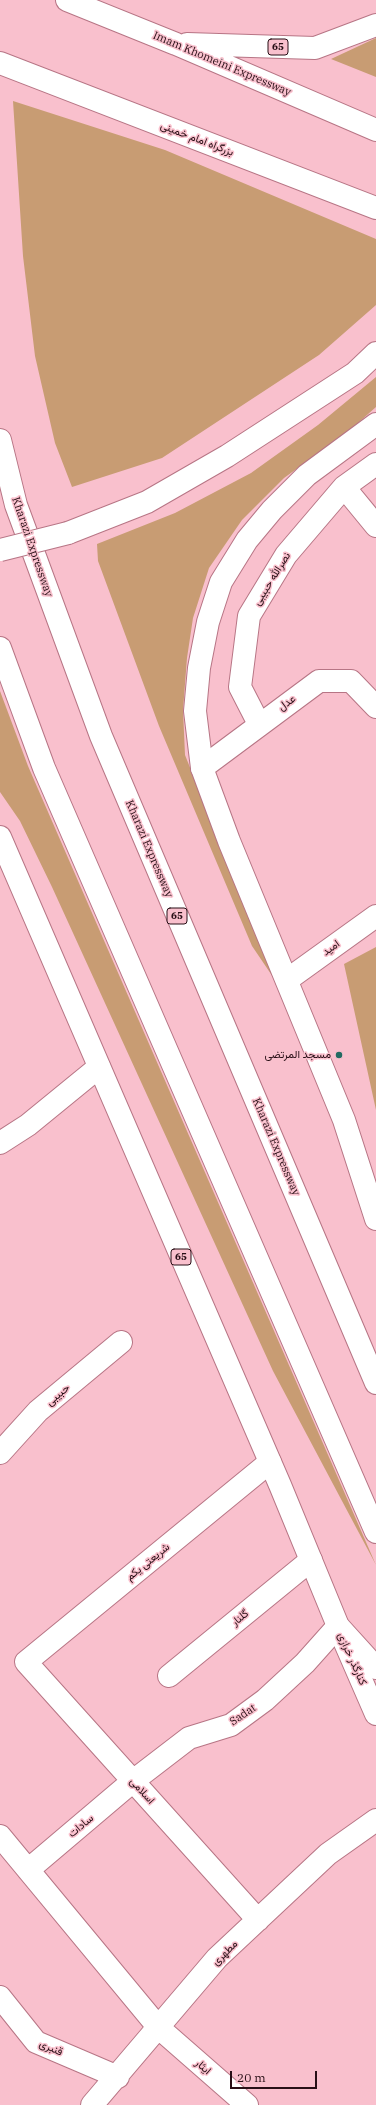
<!DOCTYPE html>
<html>
<head>
<meta charset="utf-8">
<style>
  body { margin:0 }
  #map { position:relative; width:376px; height:2105px; overflow:hidden; background:#f9c0cd; font-family:"IBM Plex Serif",serif }
  canvas { display:block }
  .scale { position:absolute; left:230px; top:2071px; width:87px; height:18px; box-sizing:border-box; border:2px solid #280f16; border-top:0; padding-left:5px; font-size:12px; line-height:14px; white-space:nowrap; color:#280f16; -webkit-text-stroke:3px #f9c0cd; paint-order:stroke }
</style>
</head>
<body>
<div id="map">
<canvas width="376" height="2105"></canvas>
<div class="scale">20 m</div>
</div>
<script>
const ctx = document.querySelector('canvas').getContext('2d');
ctx.lineJoin = 'round';
function fillPath(path, color) { ctx.fillStyle = color; ctx.fill(path, 'evenodd'); }
function strokePath(path, color, width, dash) { ctx.strokeStyle = color; ctx.lineWidth = width; ctx.lineCap = dash ? 'butt' : 'round'; ctx.setLineDash(dash || []); ctx.stroke(path); }
function write(font, color, halo, rows, align = 'center') {
  ctx.font = font + ' "IBM Plex Serif",Vazirmatn,serif'; ctx.lineWidth = 3; ctx.setLineDash([]); ctx.textBaseline = 'middle'; ctx.strokeStyle = halo; ctx.fillStyle = color; for (const [text, x, y, turn = 0] of rows) {
    ctx.save(); ctx.translate(x, y); ctx.rotate((+turn || 0) * Math.PI / 180); ctx.textAlign = isNaN(turn) ? turn : align; if (halo) ctx.strokeText(text, 0, 0); ctx.fillText(text, 0, 0); ctx.restore();
  }
}
const green = new Path2D(`
  M376,38V77L331,59Z
  M13,101L165,150L376,239V305L319,355L162,458L72,487L55,443L35,356L23,256Z
  M376,377V407L349,431L284,478L242,520L209,568L193,618L187,658L183,710L185,755L275,980L252,946L159,726L98,561L97,544L175,513L251,473L318,425Z
  M0,691L28,766L376,1565L273,1371L52,887L20,821L0,792Z
  M376,947V1110L344,964Z`);
const minor = new Path2D(`
  M344,487L376,526
  M259,724L240,687L249,616L286,555L344,487L376,464
  M202,768L319,681H351L376,707
  M287,980L376,916
  M0,1143L28,1125L99,1067
  M0,1453L38,1411L121,1342
  M169,1676L311,1560
  M0,1836L159,2028L247,2105
  M28,1870L133,1781L189,1738L231,1725L265,1700L305,1663L338,1626
  M258,1920L26,1662L270,1462
  M0,1997L36,2042L118,2077
  M92,2105L217,1958L328,1854L376,1820`);
const major = new Path2D(`
  M339,1629L376,1714`);
const highway = new Path2D(`
  M67,0L176,44L376,130
  M187,44L315,48L376,25
  M0,63L376,208
  M376,424L307,475L272,510L247,540L221,582L208,622L199,668L195,711L202,768L229,841L344,1120L376,1219
  M0,440L16,505L101,736L376,1383
  M68,533L147,502L227,456L355,373L376,353
  M0,648L44,768L376,1532
  M0,837L280,1485L338,1626L376,1668`);
const highwayBridge = new Path2D(`
  M0,550L68,533`);
const markers = [
  [339,1055,4,"#226a61"]
];
const shields = [
  [278,47,20],
  [177,916,20],
  [181,1257,20]
];
const shieldNames = [
  ["65",278,47],
  ["65",177,916],
  ["65",181,1257]
];
const streetNames = [
  ["Imam Khomeini Expressway",222,64,23],
  ["بزرگراه امام خمینی",197,139,21],
  ["Kharazi Expressway",32,547,71],
  ["نصرالله حبیبی",272,579,-58],
  ["عدل",287,703,-36],
  ["Kharazi Expressway",149,849,67],
  ["امید",331,948,-36],
  ["Kharazi Expressway",276,1147,67],
  ["حبیبی",58,1395,-40],
  ["شریعتی یکم",148,1562,-39],
  ["گلنار",240,1618,-39],
  ["کنارگذر خرازی",352,1659,66],
  ["Sadat",243,1715,-34],
  ["اسلامی",142,1791,48],
  ["سادات",81,1826,-40],
  ["مطهری",225,1953,-45],
  ["قنبری",51,2048,24],
  ["ایثار",203,2067,41]
];
const poiNames = [
  ["مسجد المرتضی",331,1055]
];
fillPath(green, '#c89c73');
strokePath(minor, '#b77585', 24);
strokePath(major, '#b77585', 24);
strokePath(highway, '#b77585', 24);
strokePath(minor, '#fff', 22);
strokePath(major, '#fff', 22);
strokePath(highway, '#fff', 22);
strokePath(highwayBridge, '#b77585', 24, []);
strokePath(highwayBridge, '#fff', 22);
for (const [x, y, r, color] of markers) { const dot = new Path2D(); dot.arc(x, y, r, 0, 2 * Math.PI); ctx.fillStyle = color; ctx.fill(dot); strokePath(dot, '#f9c0cd', 1.5); }
for (const [x, y, w] of shields) { const box = new Path2D(); box.roundRect(x - w / 2, y - 8, w, 16, 3); ctx.fillStyle = '#f9c0cd'; ctx.fill(box); strokePath(box, '#280f16', 1); }
write('bold 10px', '#280f16', null, shieldNames);
write('11px', '#280f16', '#f9c0cd', streetNames);
write('11px', '#280f16', '#f9c0cd', poiNames, 'right');
</script>
</body>
</html>
